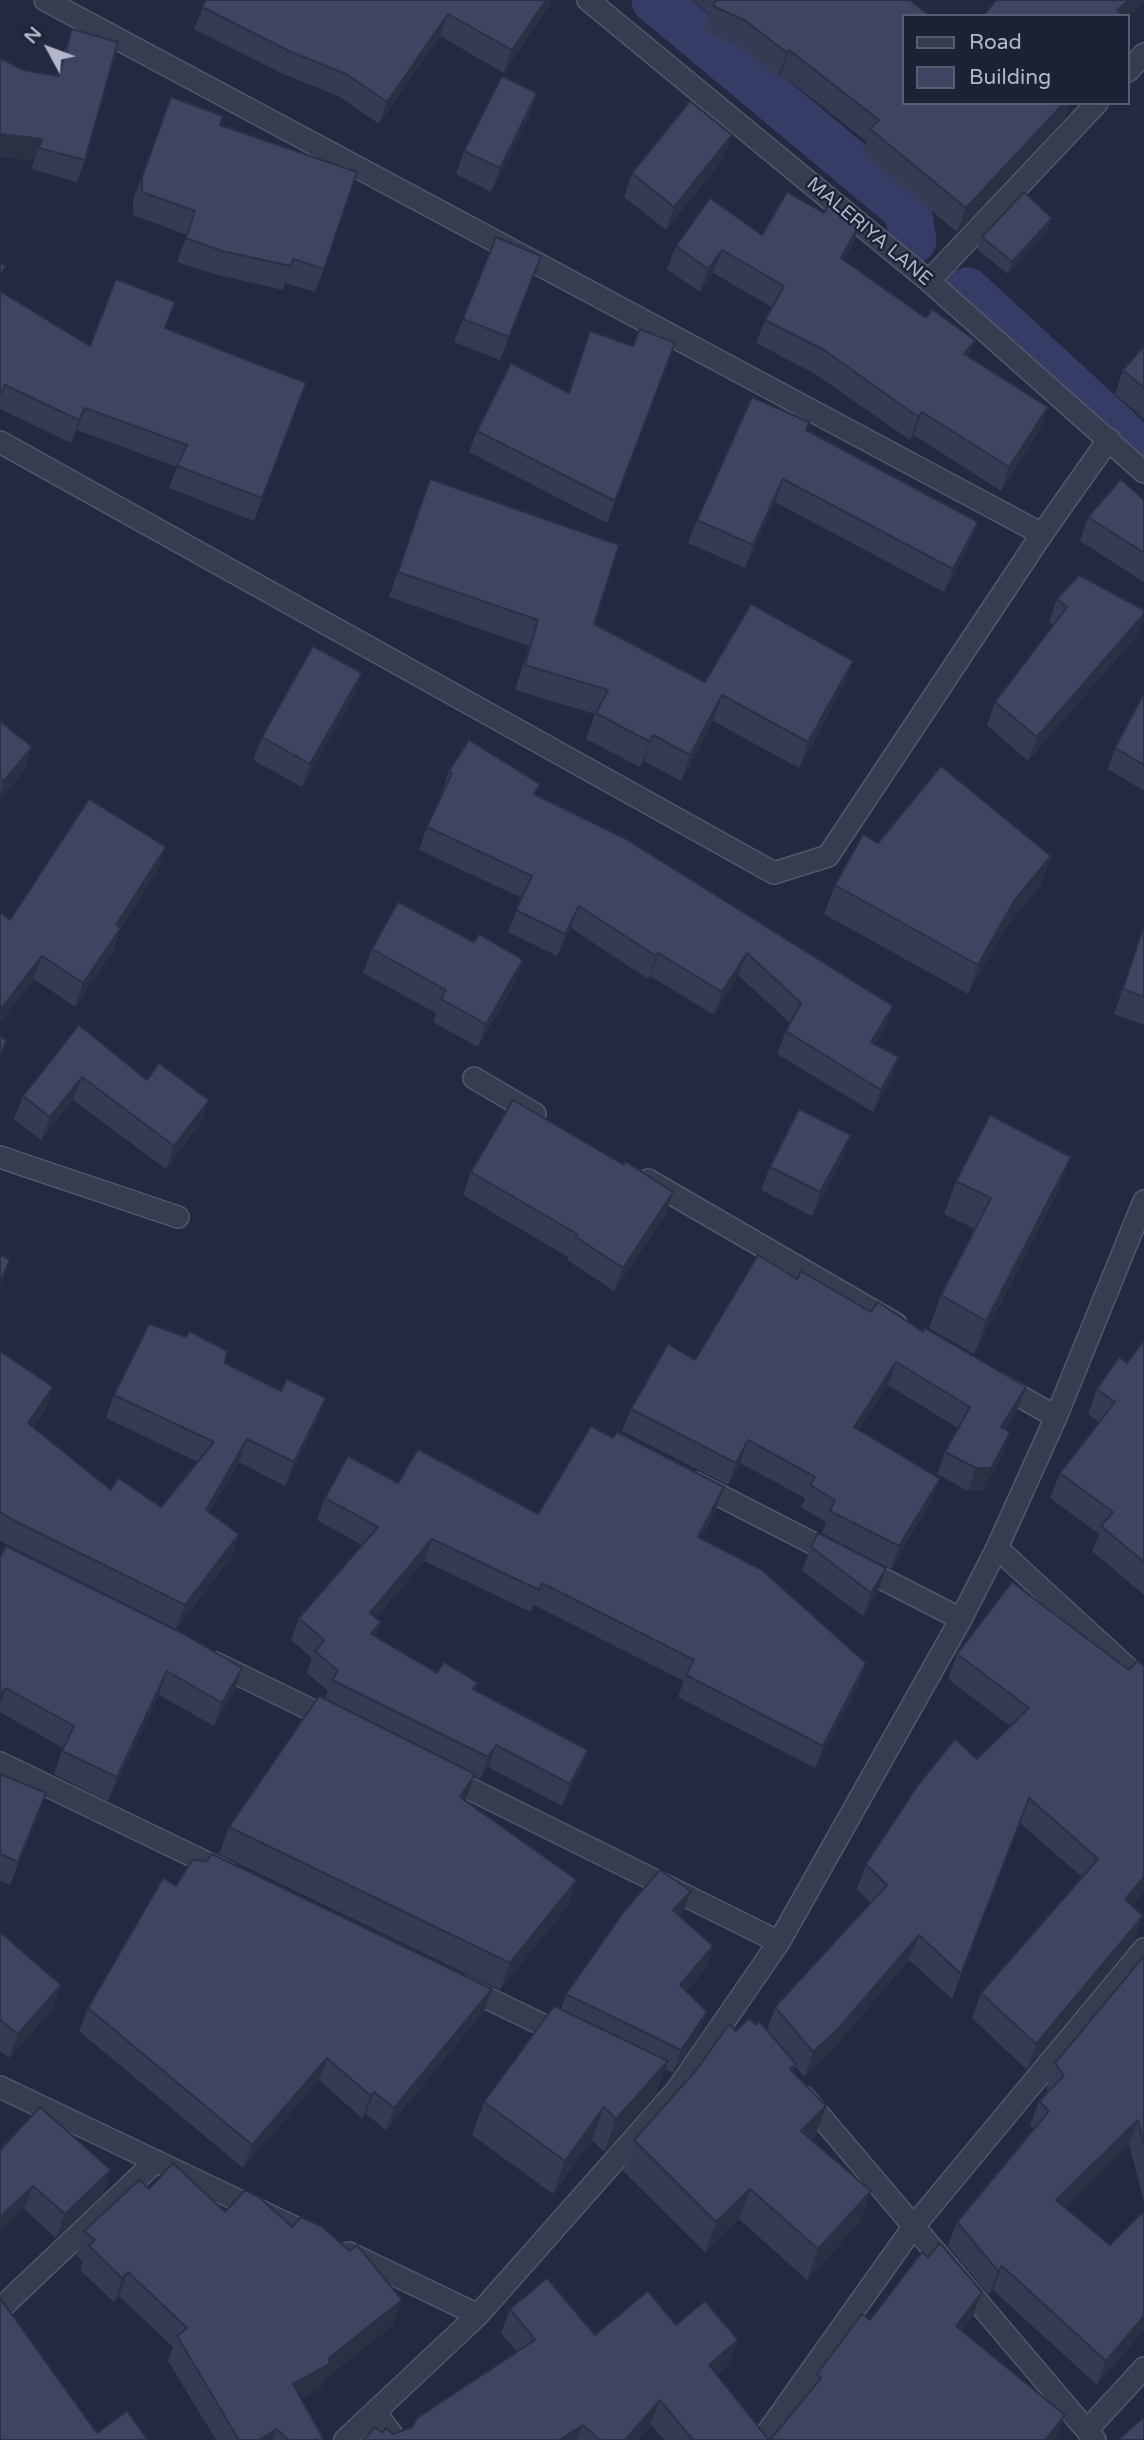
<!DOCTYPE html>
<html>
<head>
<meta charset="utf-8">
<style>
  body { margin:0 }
  #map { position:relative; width:1144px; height:2440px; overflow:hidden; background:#232940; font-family:"Varela Round",sans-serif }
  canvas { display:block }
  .legend { position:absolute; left:902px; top:14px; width:228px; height:91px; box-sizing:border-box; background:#1d2135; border:2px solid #595d71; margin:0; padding:9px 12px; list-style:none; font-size:21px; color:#b4b7cb }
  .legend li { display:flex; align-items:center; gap:14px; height:35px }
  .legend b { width:35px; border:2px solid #595d71 }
  .north { position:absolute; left:14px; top:14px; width:70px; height:70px; -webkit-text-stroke:5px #1d2135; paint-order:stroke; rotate:311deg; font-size:19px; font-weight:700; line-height:28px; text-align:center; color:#b4b7cb }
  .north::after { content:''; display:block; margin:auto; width:24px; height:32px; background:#b4b7cb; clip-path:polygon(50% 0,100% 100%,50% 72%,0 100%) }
</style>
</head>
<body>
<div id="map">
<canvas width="1144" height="2440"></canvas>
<ul class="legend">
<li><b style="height:9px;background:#383c50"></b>Road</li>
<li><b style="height:19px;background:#3f4561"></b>Building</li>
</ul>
<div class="north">N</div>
</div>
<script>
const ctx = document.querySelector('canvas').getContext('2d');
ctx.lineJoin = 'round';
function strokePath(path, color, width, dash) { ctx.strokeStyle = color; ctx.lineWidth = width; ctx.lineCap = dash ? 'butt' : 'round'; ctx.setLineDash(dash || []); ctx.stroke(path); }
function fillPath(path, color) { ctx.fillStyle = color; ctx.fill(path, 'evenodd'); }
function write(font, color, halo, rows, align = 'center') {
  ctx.font = font + ' "Varela Round",sans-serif'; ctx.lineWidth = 5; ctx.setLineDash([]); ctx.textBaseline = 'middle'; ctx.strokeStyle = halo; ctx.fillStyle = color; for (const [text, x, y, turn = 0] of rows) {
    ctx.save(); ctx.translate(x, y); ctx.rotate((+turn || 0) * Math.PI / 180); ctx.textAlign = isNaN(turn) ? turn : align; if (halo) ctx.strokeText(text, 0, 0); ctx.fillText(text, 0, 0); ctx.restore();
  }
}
const canal = new Path2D(`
  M655,0L908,211L913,240
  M967,291L1144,454`);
const minor = new Path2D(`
  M45,0L1042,534
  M588,0L929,281L1144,472
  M1128,71L1144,54
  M929,281L1097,103
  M0,442L774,873L828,856L1042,534L1109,439
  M474,1078L535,1114
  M0,1157L178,1217
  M648,1180L896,1324
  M999,1384L1056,1417
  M695,1483L961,1619
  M997,1548L1144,1683
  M215,1663L334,1721
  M0,1763L228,1873
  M444,1776L779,1942
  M462,1986L566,2036
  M0,2087L317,2238
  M804,2097L1095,2440
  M349,2253L478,2315
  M0,2309L156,2161
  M375,2412L396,2440
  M1087,2430L1144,2368
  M345,2440L478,2315L677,2090L779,1942L961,1619L997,1548L1056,1417L1144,1201
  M762,2440L914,2226L1144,1949`);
const wall = new Path2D(`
  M206,0H551L550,4L504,73L440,36L379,124L340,97L281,73L194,29Z
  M693,0H910L904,103H1070L1065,118L957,232L862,153L866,141L781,74L778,77L737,45L704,30L710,14Z
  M72,29L85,160L77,182L31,169L34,161L23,70L58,75L64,51Z
  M537,93L529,116L491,192L456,174L464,151Z
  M171,97L220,125L324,269L315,292L285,283L283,290L214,274L177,262L187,235L133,215V200Z
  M724,158L666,230L624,197L632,173Z
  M824,213L860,224L852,247L844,260L969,356L1048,407L1040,430L1001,491L914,435L910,440L815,374L756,343L765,320L772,307L713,273L700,292L667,269L676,246L762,235Z
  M1048,230L1008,274L977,249L982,237Z
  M541,256L500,360L454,342L463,319Z
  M0,291L90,346L165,328L306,383L254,521L169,488L177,467L77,430L71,443L0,409Z
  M675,343L607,523L469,452L477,431L568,392L633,346Z
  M1144,346V419L1115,394L1123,370Z
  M809,422L806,430L978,522L969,545L944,592L775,502L745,568L688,543L697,520Z
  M430,479L594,624L705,682L853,661L843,687L799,768L713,721L681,781L644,761L640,767L586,739L595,714L515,690L529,646L389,597Z
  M1144,500V582L1080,541L1088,517Z
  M1057,599L1138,634L1028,761L987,725L995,702L1053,625L1049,622Z
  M362,673L353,697L302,787L253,760L262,737Z
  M1144,693V791L1108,769L1115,748Z
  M0,721L24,771L0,799Z
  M449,771L536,795L893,1006L885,1029L875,1044L891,1080L873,1112L777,1054L786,1031L790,1023L738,975L714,1015L650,976L648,979L571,928L557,956L508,932L522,898L419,850L427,827L442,794H441Z
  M878,843L1041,885L1004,930L968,994L824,914L835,885Z
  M157,871L121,928L113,951L75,1007L34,979L0,1022V912L10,920Z
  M1144,924V1025L1114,1014Z
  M372,949L523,960L515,983L478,1047L433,1022L436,1013L363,973Z
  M79,1025L200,1124L166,1169L73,1100L41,1140L14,1119L23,1096Z
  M851,1135L842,1158L812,1216L761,1190L770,1167Z
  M624,1165L665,1216L614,1291L567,1260L568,1257L463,1195L471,1172Z
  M956,1181L1059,1190L974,1354L929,1328L941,1295L975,1229L944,1214Z
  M797,1279L871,1312L923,1332L1026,1387L1017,1410L1005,1429L1010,1433L1002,1455L982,1491H968L937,1474L945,1452L958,1428L888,1385L858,1430L931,1501L891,1569L822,1533L826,1522L801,1507L805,1498L740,1463L728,1485L622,1431L631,1409L695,1360Z
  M1144,1340V1595L1092,1551L1099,1534L1050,1498L1060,1473L1099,1422L1088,1414L1097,1389L1127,1363Z
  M0,1351L45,1411L33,1427L111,1490L161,1507L198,1462L106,1418L114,1395L225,1363L281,1391L326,1398L317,1421L285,1486L239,1462L209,1513L239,1534L231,1558L176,1629L0,1541Z
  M613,1438L724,1487L716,1509L701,1539L858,1685L815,1768L678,1697L684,1681L534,1605L531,1612L424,1561L376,1618L375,1637L437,1673L478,1683L475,1690L580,1772L562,1806L488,1767L480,1779L474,1776L465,1801L577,1880L567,1907L500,1990L219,1854L229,1827L325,1699L328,1691L307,1673L312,1658L291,1640L299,1618L362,1545L317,1520L325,1498L398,1483L538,1514Z
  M811,1547L886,1568L878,1591L863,1616L802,1571Z
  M0,1557L242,1668L234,1691L214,1726L159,1695L108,1801L54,1774L63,1748L0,1712Z
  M1012,1582L1132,1905L1134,1941L1027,2070L972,2018L981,1993L1082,1877L1020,1823L952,1999L909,1960L829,2054L804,2077L795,2066L793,2072L815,2136L812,2140L871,2191L860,2222L807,2280L739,2219L705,2252L623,2171L634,2140L756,2025L767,2030L775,2007L871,1903L857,1889L866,1864L1010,1726L948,1679L957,1654Z
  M0,1774L38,1816L10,1885L0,1881Z
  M176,1886L484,2011L386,2130L366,2114L362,2118L319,2080L243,2168L79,2031L88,2008Z
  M691,1891L682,1914L680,1917L713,1946L705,1970L686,1991L699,2035L673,2073L665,2069L656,2094L604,2152L592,2140L553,2194L472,2135L484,2102L561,2009L566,1994Z
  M0,1932L61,1985L53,2009L9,2058L0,2051Z
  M1144,1956V2202L1129,2144L1065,2207L1144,2330L1097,2385L993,2290L989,2295L948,2246L957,2222L1034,2129L1030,2126L1039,2101L1049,2091L1046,2088L1055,2063Z
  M0,2150L111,2170L103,2194L56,2238L24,2209Z
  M149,2189L225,2212L292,2227L402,2300L393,2325L324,2380L321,2388L301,2399L324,2440H216L168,2361L173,2347L119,2296L114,2302L80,2270L83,2262L76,2255L84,2231Z
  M982,2292L973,2316L962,2331L1065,2415L1055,2440H770L811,2391L817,2374L870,2320Z
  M510,2309L595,2335L676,2325L729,2364L717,2375L769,2440H664L651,2424L638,2440H363L382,2433L393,2434L412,2427L517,2352L501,2333Z`);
const shadedWall = new Path2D(`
  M546,0H551L550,4L504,73L512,50Z
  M1129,0H1144V4L1128,17V16H1115L1117,10Z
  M448,14L440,36L379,124L387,102Z
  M789,50L781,74L778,77L787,53Z
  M537,93L529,116L491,192L500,168Z
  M1064,103H1070L1065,118L957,232L966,208Z
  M0,134L42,139L34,161L0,157Z
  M732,135L724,158L666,230L674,207Z
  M1052,218L1048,230L1008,274L1012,262Z
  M860,224L852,247L832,281L841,258Z
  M722,250L713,273L700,292L708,269Z
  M541,256L533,279L500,360L509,337Z
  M975,340L966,363L964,354Z
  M1048,407L1040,430L1001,491L1009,467Z
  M85,408L77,430L71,443L79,420Z
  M922,412L914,435L910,440L918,417Z
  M783,479L775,502L745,568L753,545Z
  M978,522L969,545L944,592L953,569Z
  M1144,614V617L1138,634L1028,761L1037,737Z
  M853,661L843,687L799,768L808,742Z
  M362,673L353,697L302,787L310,764Z
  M722,695L713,721L681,781L690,755Z
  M653,735L644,761L640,767L650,742Z
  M32,747L24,771L0,799V792L4,781Z
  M166,847L157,871L110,945L121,928L113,951L75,1007L83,983L116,925Z
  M1051,856L1041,885L1004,930L968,994L978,965L1014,901Z
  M579,906L571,928L557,956L565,934Z
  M658,953L650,976L648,979L656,956Z
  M747,953L738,975L714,1015L722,992Z
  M42,956L34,979L0,1022V1010Z
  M523,960L515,983L478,1047L486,1024Z
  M893,1006L885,1029L863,1064L871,1042Z
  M899,1057L891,1080L873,1112L881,1090Z
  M82,1077L73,1100L41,1140L50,1117Z
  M209,1100L200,1124L166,1169L174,1146Z
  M851,1135L842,1158L812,1216L820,1192Z
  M1071,1157L1059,1190L974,1354L986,1321Z
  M673,1192L665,1216L614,1291L623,1268Z
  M10,1260L0,1287V1282Z
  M896,1362L888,1385L845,1449L854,1427Z
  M53,1387L45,1411L20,1447L28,1423Z
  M1026,1387L1017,1410L993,1449L1001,1427Z
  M326,1398L317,1421L285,1486L294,1462Z
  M1010,1433L1002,1455L982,1491H968L976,1468Z
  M247,1439L239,1462L197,1534L206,1510Z
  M748,1440L740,1463L728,1485L736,1463Z
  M940,1479L931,1501L891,1569L899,1546Z
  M724,1487L716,1509L690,1559L698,1537Z
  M239,1534L231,1558L176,1629L185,1605Z
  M432,1539L424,1561L362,1635L370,1613Z
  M886,1568L878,1591L863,1616L871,1593Z
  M381,1622L373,1644L371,1634Z
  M866,1663L858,1685L815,1768L823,1746Z
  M242,1668L234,1691L214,1726L222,1703Z
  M167,1671L159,1695L108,1801L117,1777Z
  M6,1688L0,1704V1695Z
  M496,1745L488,1767L480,1779L488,1757Z
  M588,1750L580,1772L562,1806L570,1784Z
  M475,1774L465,1801L460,1797Z
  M46,1793L38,1816L10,1885L18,1862Z
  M1144,1877V1892L1116,1924L1125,1899Z
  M577,1880L567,1907L500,1990L510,1963Z
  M691,1891L682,1914L664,1933L673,1910Z
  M1143,1916L1134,1941L1027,2070L1036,2044Z
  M919,1935L909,1960L829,2054L804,2077L813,2052Z
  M713,1946L705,1970L671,2008L680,1985Z
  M61,1985L53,2009L9,2058L18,2034Z
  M492,1989L484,2011L386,2130L394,2108Z
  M707,2012L699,2035L673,2073L681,2050Z
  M327,2058L319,2080L243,2168L252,2145Z
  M668,2061L656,2094L604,2152L616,2119Z
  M374,2092L366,2114L362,2118L371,2096Z
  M826,2106L815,2136L790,2161L801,2131Z
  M604,2107L592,2140L553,2194L565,2161Z
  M1138,2120L1129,2144L1047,2224L1056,2200Z
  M111,2170L103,2194L56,2238L65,2214Z
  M33,2186L24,2209L0,2232V2217Z
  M750,2189L739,2219L705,2252L716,2222Z
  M871,2191L860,2222L807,2280L818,2249Z
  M1002,2266L993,2290L989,2295L998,2271Z
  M128,2272L119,2296L114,2302L122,2278Z
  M982,2292L973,2316L947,2350L956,2326Z
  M402,2300L393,2325L324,2380L321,2388L285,2408L293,2384L329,2358Z
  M1144,2316V2330L1097,2385L1106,2361Z
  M738,2340L729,2364L700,2389L709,2365Z
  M660,2400L651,2424L638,2440H625Z
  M1065,2415L1055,2440H1045Z
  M583,2425L577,2440H559Z
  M277,2429L273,2440H259Z`);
const building = new Path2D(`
  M206,0H546L512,50L448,14L387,102L348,75L289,51L202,7Z
  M716,0H910L930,16H904V103H1064L966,208L870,129L879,120L789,50L787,53L746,21L713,6Z
  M996,0H1129L1117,10L1123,16H983Z
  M72,29L118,42L85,160L39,148L42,139L0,134V58L23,70L59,76Z
  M502,76L537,93L500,168L464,151Z
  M171,97L223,116L220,125L357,172L324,269L293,259L291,266L222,251L186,238L195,211L142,192V177Z
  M690,101L732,135L674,207L632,173Z
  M787,192L824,213L829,204L860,224L841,258L926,318L932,309L975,340L964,354L1048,407L1009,467L922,412L918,417L824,350L765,320L784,286L722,250L708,269L676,246L710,198L762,235Z
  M1024,192L1052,218L1012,262L982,237Z
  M496,237L541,256L509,337L463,319Z
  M0,262L6,266L0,275Z
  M116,279L175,302L165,328L306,383L262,498L177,466L187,445L85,408L79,420L5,385L0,394V291L90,346Z
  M640,329L675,343L615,501L477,431L511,363L569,393L590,331L633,346Z
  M1144,346V388L1123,370Z
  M752,397L809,422L806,430L978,522L953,569L783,479L753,545L697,520Z
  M430,479L619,545L594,624L705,682L751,604L853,661L808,742L722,695L690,755L653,735L650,742L596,713L608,690L525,665L538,620L398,572Z
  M1121,479L1144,500V553L1088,517Z
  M1079,575L1144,610V614L1037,737L995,702L1067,607L1057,599Z
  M313,646L362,673L310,764L262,737Z
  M1144,693V765L1115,748Z
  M0,721L32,747L4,781L0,778Z
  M469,740L540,784L534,794L626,839L893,1006L871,1042L899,1057L881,1090L786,1031L801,1003L747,953L722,992L658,953L656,956L579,906L565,934L516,910L532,876L427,827L452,773L449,771Z
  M941,766L1051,856L1014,901L978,965L835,885L863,834L878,843Z
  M89,799L166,847L116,925L121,928L83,983L42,956L0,1010V912L10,920Z
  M398,902L474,942L479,934L523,960L486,1024L441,999L446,990L372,949Z
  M1144,925V997L1123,989Z
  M79,1025L147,1080L159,1063L209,1100L174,1146L82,1077L50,1117L23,1096Z
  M0,1036L7,1041L0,1055Z
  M513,1100L624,1165L625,1161L673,1192L623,1268L576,1237L577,1234L471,1172Z
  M799,1109L851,1135L820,1192L770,1167Z
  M990,1115L1071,1157L986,1321L941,1295L991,1198L956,1181Z
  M0,1255L10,1260L0,1282Z
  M758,1255L797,1279L801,1271L871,1312L878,1302L923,1332L925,1328L1026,1387L1001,1427L1010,1433L991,1468H976L945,1452L970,1407L896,1362L854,1427L940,1479L899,1546L830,1511L835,1500L810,1485L815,1477L748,1440L736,1463L631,1409L668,1344L695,1360Z
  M149,1324L186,1337L189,1331L227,1351L225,1363L281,1391L287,1379L326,1398L294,1462L247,1439L206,1510L239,1534L185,1605L13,1520L0,1512V1351L53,1387L28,1423L111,1490L118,1478L161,1507L214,1442L114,1395Z
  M1144,1340V1562L1101,1526L1113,1512L1060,1473L1115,1402L1097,1389L1119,1357L1127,1363Z
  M591,1426L613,1438L617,1432L724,1487L698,1537L762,1570L866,1663L823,1746L686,1675L694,1660L542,1583L539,1590L432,1539L370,1613L381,1622L371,1634L437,1673L444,1662L478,1683L473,1689L588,1750L570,1784L496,1745L488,1757L332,1680L338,1671L315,1651L324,1640L299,1618L378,1527L325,1498L348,1456L398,1483L418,1449L538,1514Z
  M818,1533L886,1568L871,1593L811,1547Z
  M6,1546L182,1633L242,1668L222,1703L167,1671L117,1777L62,1751L74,1726L6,1688L0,1695V1557Z
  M1012,1582L1129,1670L1137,1661L1144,1666V1877L1125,1899L1143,1916L1036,2044L981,1993L1098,1859L1029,1798L961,1974L919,1935L838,2029L813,2052L775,2007L887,1885L866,1864L918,1785L955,1739L977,1759L1029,1708L957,1654Z
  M319,1696L475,1774L460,1797L577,1880L510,1963L229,1827Z
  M0,1774L46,1793L18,1862L0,1854Z
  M212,1854L492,1989L394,2108L374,2092L371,2096L327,2058L252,2145L88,2008L163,1878L176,1886L192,1860L207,1861Z
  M660,1870L691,1891L673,1910L713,1946L680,1985L707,2012L681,2050L566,1994L625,1910Z
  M0,1932L61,1985L18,2034L0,2020Z
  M1144,1956V2145L1138,2120L1056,2200L1110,2245L1144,2211V2316L1106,2361L1002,2266L998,2271L957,2222L1049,2111L1039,2101L1064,2076L1055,2063Z
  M554,2006L668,2061L616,2119L604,2107L565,2161L484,2102Z
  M749,2018L756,2025L759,2021L796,2064L790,2069L826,2106L801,2131L871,2191L818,2249L750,2189L716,2222L634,2140L698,2068L729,2024L736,2031Z
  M40,2107L111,2170L65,2214L33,2186L0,2217V2150Z
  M173,2163L225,2212L245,2190L259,2197L292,2227L301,2217L321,2226L350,2251L357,2245L402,2300L329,2358V2364L293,2384L324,2440H288L277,2429L259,2440H239L177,2336L187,2328L128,2272L122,2278L89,2246L95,2240L84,2231L139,2180L149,2189Z
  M940,2243L982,2292L956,2326L1065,2415L1045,2440H770L821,2378L817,2374L862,2314L870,2320L922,2252L928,2257Z
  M547,2278L595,2335L648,2291L676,2325L705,2301L738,2340L709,2365L769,2440H693L660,2400L625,2440H600L583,2425L559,2440H363L375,2427L382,2433L386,2428L393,2434L412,2427L417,2418L535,2340L510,2309Z
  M0,2298L97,2433L127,2411L148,2440H0Z
  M1144,2417V2440H1118Z`);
const streetNames = [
  ["MALERIYA LANE",869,232,40]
];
strokePath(canal, '#353d66', 47);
strokePath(minor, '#53576b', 24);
strokePath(minor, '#383c50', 21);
fillPath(wall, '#363b53');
fillPath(shadedWall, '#2c3044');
fillPath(building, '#3f4561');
strokePath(building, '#2c3044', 2);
write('19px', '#b4b7cb', '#1d2135', streetNames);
</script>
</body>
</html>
